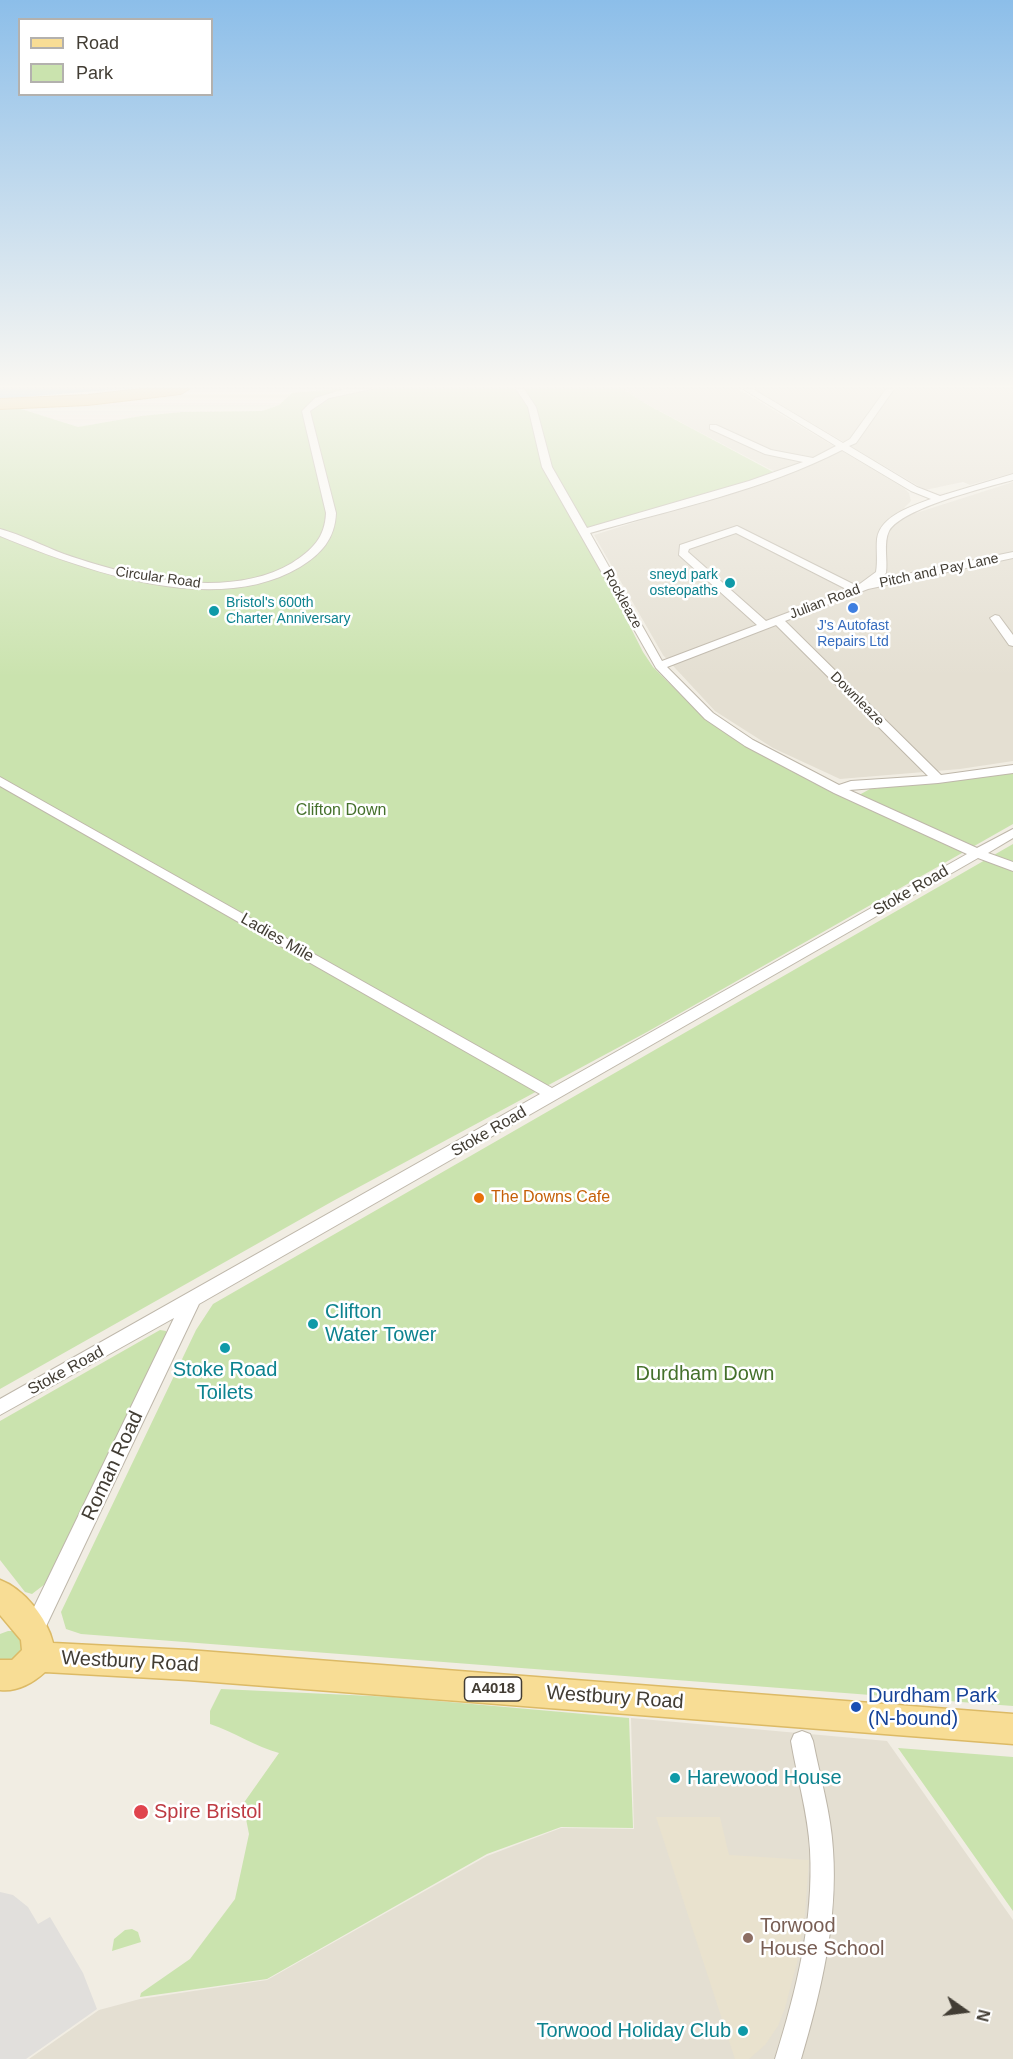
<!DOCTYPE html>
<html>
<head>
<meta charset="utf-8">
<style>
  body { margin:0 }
  #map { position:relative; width:1013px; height:2059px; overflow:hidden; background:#f1ede3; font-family:Helvetica,sans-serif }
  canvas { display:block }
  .legend { position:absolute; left:18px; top:18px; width:195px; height:78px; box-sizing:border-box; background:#fff; border:2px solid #b3b1ae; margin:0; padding:8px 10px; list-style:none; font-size:18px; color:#423d34 }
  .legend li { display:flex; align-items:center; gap:12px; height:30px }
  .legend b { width:30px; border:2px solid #b3b1ae }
  .north { position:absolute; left:935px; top:1981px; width:60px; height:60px; -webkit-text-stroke:4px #fff; paint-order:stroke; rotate:104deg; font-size:16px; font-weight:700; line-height:24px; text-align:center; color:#423d34 }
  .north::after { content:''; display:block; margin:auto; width:21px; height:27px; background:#423d34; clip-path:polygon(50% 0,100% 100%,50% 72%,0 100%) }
</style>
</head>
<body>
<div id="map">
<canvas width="1013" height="2059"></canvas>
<ul class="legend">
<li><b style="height:8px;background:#f8dd95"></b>Road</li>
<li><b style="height:16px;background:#cae3ae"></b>Park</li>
</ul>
<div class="north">N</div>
</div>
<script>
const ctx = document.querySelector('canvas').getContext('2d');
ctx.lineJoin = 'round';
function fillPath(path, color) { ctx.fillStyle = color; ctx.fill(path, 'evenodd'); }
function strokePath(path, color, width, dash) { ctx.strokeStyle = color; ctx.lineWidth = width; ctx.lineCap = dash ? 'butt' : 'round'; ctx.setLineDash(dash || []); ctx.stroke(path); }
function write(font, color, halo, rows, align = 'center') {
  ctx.font = font + ' Helvetica,sans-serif'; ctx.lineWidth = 5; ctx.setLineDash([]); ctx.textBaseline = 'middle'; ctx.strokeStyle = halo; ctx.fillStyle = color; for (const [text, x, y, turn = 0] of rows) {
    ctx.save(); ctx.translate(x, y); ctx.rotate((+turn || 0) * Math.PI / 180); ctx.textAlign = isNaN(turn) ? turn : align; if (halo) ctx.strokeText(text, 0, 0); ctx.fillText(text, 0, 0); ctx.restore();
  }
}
const residential = new Path2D(`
  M623,389H738L904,488L909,493L911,501L904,508L916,513L1013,482V761L960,769L840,779L773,748L715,711L663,655L594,535L783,476L648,405Z
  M754,389H1013V473L970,485L963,482L925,490Z
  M631,1718L887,1741L1013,1920V2059H29L99,2010L140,1999L267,1980L487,1856L561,1828L634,1829Z`);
const education = new Path2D(`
  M656,1817H720L729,1855L809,1860L805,1913L797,1963L785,2008L778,2026L765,2045L749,2059H735Z`);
const green = new Path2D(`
  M337,389H623L648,405L775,473L580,533L603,573L643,652L653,667L698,712L763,755L850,800L870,789L1013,773V824L647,1032L333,1201L0,1389V407H15L78,427L141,416L182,412L262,411L279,405L292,393Z
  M1013,844V1706L81,1634L66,1629L61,1612L196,1330L213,1304Z
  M160,1330L166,1331L168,1335L45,1584L32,1594L25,1592L0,1560V1421Z
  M8,1631H16L27,1652L0,1666V1634Z
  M221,1689L393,1697L629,1718L633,1828L561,1827L487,1854L267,1979L140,1997L141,1993L190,1959L235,1899L249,1834L243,1804L279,1753C256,1747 234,1732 210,1724V1711Z
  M898,1748L1013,1757V1911Z
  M132,1929L138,1932L141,1942L112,1951L114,1939L125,1930Z`);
const parking = new Path2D(`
  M0,1892L13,1895L28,1907L38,1924L50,1917L83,1973L97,2009L26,2059H0Z`);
const water = new Path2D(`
  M0,389H118L0,399Z`);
const street = new Path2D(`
  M345,389H372L329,398L310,411L336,513C335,539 321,554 300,567C215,618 83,570 0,536V529C22,535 43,546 64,554C130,577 228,601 292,563C312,550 325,538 326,513L302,411L315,398Z
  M516,389H524L536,407L552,467L587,528L749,481L803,462L765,454L710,429V425H716L771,450L813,458L836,446L743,389H753L843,443L850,439L886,389H894L856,443L849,446L917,487L940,496L1013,474V480C987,487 902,508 889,531C883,543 888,560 886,573L878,580L1013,552V558L868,589L785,621L941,775L1013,765V773L938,783L849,790L977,848L1013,829V838L988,853L1013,862V871L978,858L199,1304L40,1639L33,1641L26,1639L22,1632L174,1318L0,1415V1399L540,1094L0,786V777L552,1088L967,854L834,793L745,746L705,719L656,668L542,467L528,407ZM842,450L911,491L931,499C912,506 880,516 877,539C876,550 878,561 876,572L857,586L737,526L680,545L679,555L757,625L662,661L590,533C674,509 764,490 842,450ZM736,533L848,590L766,621L688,552L689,549ZM776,625L928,776L851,781L839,785L753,740L713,713L667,667Z
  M995,615L999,616L1013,635V646L1009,645L990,618Z
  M802,1731L810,1734L813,1741C820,1777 831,1813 833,1850C838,1920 821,1992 801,2059H775C796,1992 814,1921 810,1850C808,1813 797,1777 791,1741L794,1734Z`);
const primary = new Path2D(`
  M0,1580C24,1589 47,1618 53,1643L188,1650L1013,1714V1744L188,1680L45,1672C33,1683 17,1692 0,1690V1660H12L22,1650L21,1640L0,1615Z`);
const highway = new Path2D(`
  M141,389H189L181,394L88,405L0,409V399L88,395Z`);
const markers = [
  [730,583,6,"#0f9aa8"],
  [853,608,6,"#3f7fe0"],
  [214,611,6,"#0f9aa8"],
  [479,1198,6,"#e8710a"],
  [313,1324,6,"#0f9aa8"],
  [225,1348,6,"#0f9aa8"],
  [856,1707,6,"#1a4fb4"],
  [675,1778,6,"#0f9aa8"],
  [141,1812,8,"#e0444e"],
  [748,1938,6,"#8d6e63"],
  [743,2031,6,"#0f9aa8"]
];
const farStreetnames = [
  ["Pitch and Pay Lane",939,571,-12],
  ["Circular Road",158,578,8],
  ["Rockleaze",622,599,61],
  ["Julian Road",825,602,-21],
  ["Downleaze",857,699,45]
];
const farCulturenames = [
  ["sneyd park",718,575],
  ["osteopaths",718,591],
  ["Bristol's 600th",226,603,"left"],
  ["Charter Anniversary",226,619,"left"]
];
const farShopnames = [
  ["J's Autofast",853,626],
  ["Repairs Ltd",853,642]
];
const shields = [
  [493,1689,57]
];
const shieldNames = [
  ["A4018",493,1689]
];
const parkNames = [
  ["Clifton Down",341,811]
];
const streetNames = [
  ["Stoke Road",911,891,-30],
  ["Ladies Mile",277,938,30],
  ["Stoke Road",489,1132,-30],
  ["Stoke Road",66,1371,-29]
];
const foodNames = [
  ["The Downs Cafe",491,1198]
];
const nearCulturenames = [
  ["Clifton",325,1312],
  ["Water Tower",325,1335],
  ["Stoke Road",225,1370,"center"],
  ["Toilets",225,1393,"center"],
  ["Harewood House",687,1778],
  ["Torwood Holiday Club",731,2031,"right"]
];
const nearParknames = [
  ["Durdham Down",705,1374]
];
const nearStreetnames = [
  ["Roman Road",113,1466,-65],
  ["Westbury Road",130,1662,3],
  ["Westbury Road",615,1698,4]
];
const nearTransitnames = [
  ["Durdham Park",868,1696],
  ["(N-bound)",868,1719]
];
const nearHealthnames = [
  ["Spire Bristol",154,1812]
];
const nearEducationnames = [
  ["Torwood",760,1926],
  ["House School",760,1949]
];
fillPath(residential, '#e4dfd2');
fillPath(education, '#e9e2ce');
fillPath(green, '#cae3ae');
fillPath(parking, '#e1dfdc');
fillPath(water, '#a2cceb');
strokePath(street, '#beb7aa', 2);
strokePath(primary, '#dcba66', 3);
strokePath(highway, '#d39d3a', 2);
fillPath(street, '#fff');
fillPath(primary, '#f8dd95');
fillPath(highway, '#f5c96a');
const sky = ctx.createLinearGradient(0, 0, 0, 677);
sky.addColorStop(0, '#8cbee9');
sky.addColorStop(0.57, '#f9f7f2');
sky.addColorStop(1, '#f9f7f200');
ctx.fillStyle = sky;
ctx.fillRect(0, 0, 1013, 677);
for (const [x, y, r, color] of markers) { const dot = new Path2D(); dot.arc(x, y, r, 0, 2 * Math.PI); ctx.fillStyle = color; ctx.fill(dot); strokePath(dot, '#fff', 2); }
write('14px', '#423d34', '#fff', farStreetnames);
write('14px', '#0d838f', '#fff', farCulturenames, 'right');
write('14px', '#366cbe', '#fff', farShopnames);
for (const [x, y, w] of shields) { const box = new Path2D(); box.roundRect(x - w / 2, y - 12, w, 24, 4.5); ctx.fillStyle = '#fff'; ctx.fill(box); strokePath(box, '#423d34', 1.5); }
write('bold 15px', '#423d34', null, shieldNames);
write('16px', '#44702b', '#fff', parkNames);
write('16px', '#423d34', '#fff', streetNames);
write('16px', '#c56008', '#fff', foodNames, 'left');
write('20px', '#0d838f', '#fff', nearCulturenames, 'left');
write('20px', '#44702b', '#fff', nearParknames);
write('20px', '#423d34', '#fff', nearStreetnames);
write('20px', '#164399', '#fff', nearTransitnames, 'left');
write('20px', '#be3a42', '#fff', nearHealthnames, 'left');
write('20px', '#785e54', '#fff', nearEducationnames, 'left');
</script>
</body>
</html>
